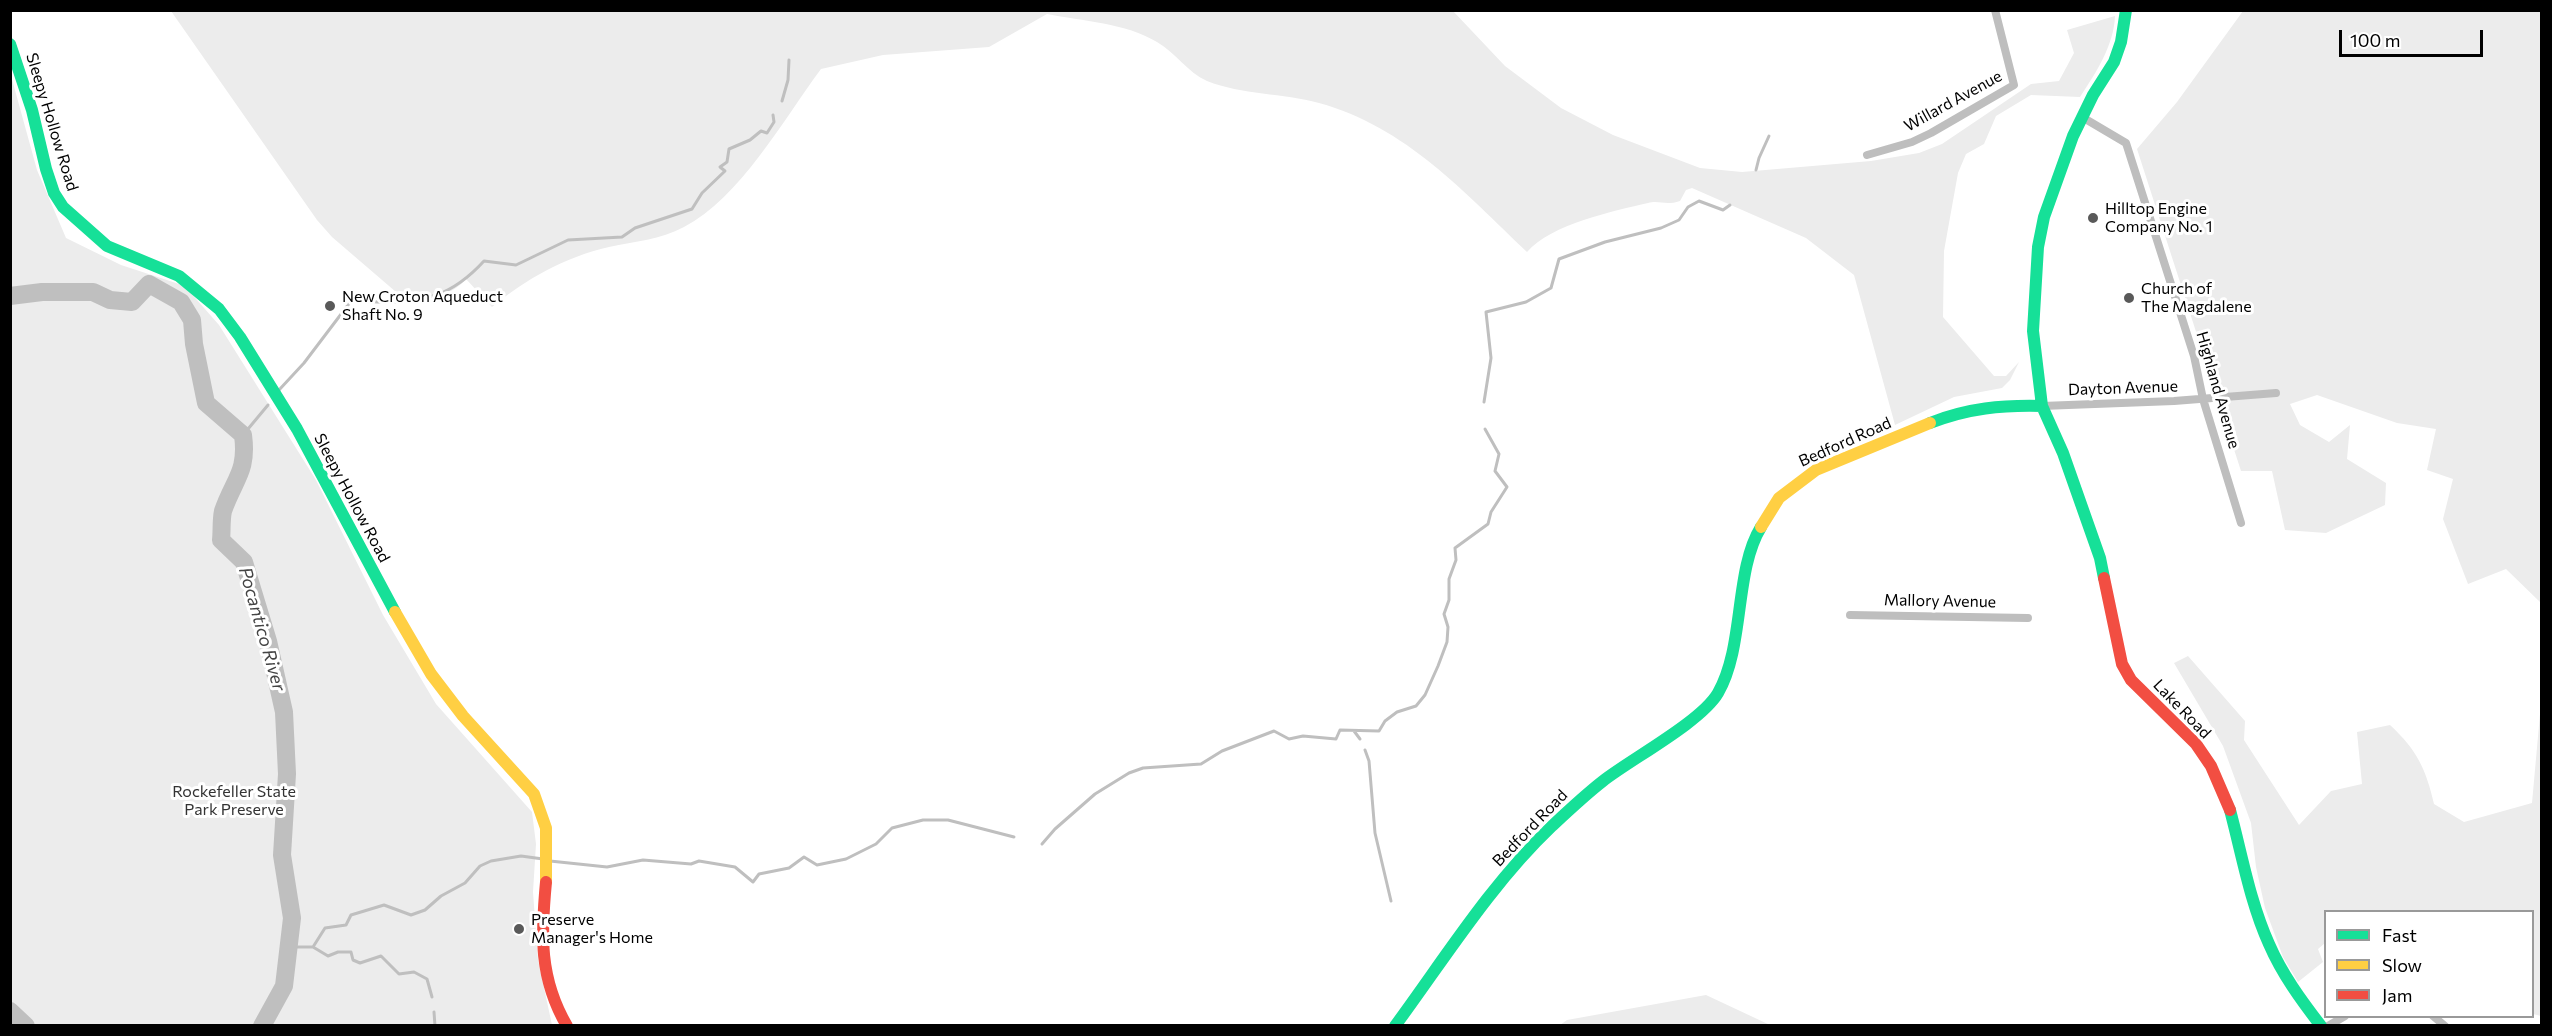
<!DOCTYPE html>
<html>
<head>
<meta charset="utf-8">
<style>
  body { margin:0 }
  #map { position:relative; width:2552px; height:1036px; overflow:hidden; background:#fff; font-family:Commissioner,sans-serif }
  canvas { display:block }
  .frame { position:absolute; inset:0; border:12px solid #000; pointer-events:none }
  .legend { position:absolute; left:2324px; top:910px; width:210px; height:108px; box-sizing:border-box; background:#fff; border:2px solid #999; margin:0; padding:8px 10px; list-style:none; font-size:18px; color:#000 }
  .legend li { display:flex; align-items:center; gap:12px; height:30px }
  .legend b { width:30px; border:2px solid #999 }
  .scale { position:absolute; left:2339px; top:30px; width:144px; height:27px; box-sizing:border-box; border:3px solid #000; border-top:0; padding-left:8px; font-size:18px; line-height:21px; white-space:nowrap; color:#000; -webkit-text-stroke:4px #fff; paint-order:stroke }
</style>
</head>
<body>
<div id="map">
<canvas width="2552" height="1036"></canvas>
<div class="frame"></div>
<ul class="legend">
<li><b style="height:8px;background:#16e098"></b>Fast</li>
<li><b style="height:8px;background:#ffcf43"></b>Slow</li>
<li><b style="height:8px;background:#f24e42"></b>Jam</li>
</ul>
<div class="scale">100 m</div>
</div>
<script>
const ctx = document.querySelector('canvas').getContext('2d');
ctx.lineJoin = 'round';
function fillPath(path, color) { ctx.fillStyle = color; ctx.fill(path, 'evenodd'); }
function strokePath(path, color, width, dash) { ctx.strokeStyle = color; ctx.lineWidth = width; ctx.lineCap = dash ? 'butt' : 'round'; ctx.setLineDash(dash || []); ctx.stroke(path); }
function write(font, color, halo, rows, align = 'center') {
  ctx.font = font + ' Commissioner,sans-serif'; ctx.lineWidth = 6; ctx.setLineDash([]); ctx.textBaseline = 'middle'; ctx.strokeStyle = halo; ctx.fillStyle = color; for (const [text, x, y, turn = 0] of rows) {
    ctx.save(); ctx.translate(x, y); ctx.rotate((+turn || 0) * Math.PI / 180); ctx.textAlign = isNaN(turn) ? turn : align; if (halo) ctx.strokeText(text, 0, 0); ctx.fillText(text, 0, 0); ctx.restore();
  }
}
const green = new Path2D(`
  M171,11H1453L1505,66L1561,108L1613,135L1700,168L1742,172L1871,161L1919,153L1942,144L2031,84L2059,81L2074,53L2067,30L2115,16C2114,45 2096,73 2080,97L2031,95L1996,116L1984,144L1966,154L1958,173L1944,251L1943,317L1994,376H2006L2019,362L2010,380L2002,388L1954,397L1895,425L1854,275L1806,238L1692,188L1686,190L1680,201C1665,206 1660,200 1648,203C1614,211 1551,224 1527,252C1464,192 1406,127 1319,103C1283,93 1242,95 1207,81C1187,72 1176,53 1157,42C1126,23 1082,21 1047,14L989,47L883,55L821,69C783,120 740,198 684,227C660,240 635,241 609,247C565,257 526,279 492,307L466,279C455,293 428,302 410,304L332,237L317,220Z
  M2243,11H2541V603L2506,569L2468,584L2443,519L2453,479L2427,470L2436,429L2397,423L2317,395L2290,404L2300,425L2329,442L2350,425L2347,459L2386,483L2385,505L2326,533L2285,530L2272,471H2241L2137,149L2177,102Z
  M10,72L37,170L66,238L121,265L179,284L190,292L219,325L316,480L383,615L436,704L532,812L536,844L533,892L538,960L552,1025H11Z
  M2188,656L2245,721L2244,740L2299,825L2331,791L2362,784L2357,732L2390,725C2417,750 2426,769 2434,804L2464,822L2532,803L2541,703V1016L2533,1014L2532,912H2326L2325,943L2318,949L2323,962L2298,982L2283,957L2265,908L2256,867L2251,823L2223,746L2174,663Z
  M1706,995L1770,1025H1560L1567,1020Z`);
const stream = new Path2D(`
  M782,101L788,80L789,60
  M1756,170L1759,158L1769,136
  M279,390L304,363L351,301C360,300 369,302 379,302C424,303 452,296 484,261L516,265L568,240L622,237L635,228L692,209L702,193L725,171L720,167L727,162L729,149L750,140L761,131L767,133L774,122L773,115
  M1484,402L1491,358L1486,312L1526,302L1551,288L1559,259L1605,242L1661,228L1679,220L1688,207L1699,201L1723,210L1730,205
  M243,435L268,405
  M1354,731L1360,739
  M1365,750L1369,761L1375,833L1391,901
  M1042,844L1055,829L1095,794L1129,773L1143,768L1201,764L1222,751L1274,731L1289,739L1303,736L1336,739L1340,730L1379,731L1385,721L1397,712L1416,706L1425,695L1438,666L1447,642L1448,627L1444,614L1449,600V579L1456,560L1455,548L1488,524L1491,512L1507,487L1495,471L1499,454L1485,429
  M550,861L607,867L643,860L691,864L699,861L735,867L753,882L759,874L789,868L804,857L817,865L846,859L876,844L892,828L923,820H948L1014,837
  M290,947H313L325,928L346,925L351,915L384,905L411,915L425,910L441,896L465,883L480,866L491,861L521,856L543,859
  M313,947L328,956L338,952H351L353,960L360,963L381,956L399,974L414,972L427,979L432,997
  M434,1012L435,1026`);
const river = new Path2D(`
  M10,296L42,292H93L110,300L132,302L149,284L181,302L192,320L194,344L206,403L243,435C248,472 234,479 223,511C221,520 222,531 221,540L244,562L268,641L284,712L287,774L282,855L292,918L284,986L262,1026
  M10,1011L26,1026`);
const street = new Path2D(`
  M2082,117L2126,143L2194,356L2203,399L2241,523
  M1867,155L1912,142L1931,133L2014,85L1995,10
  M2042,406L2174,401L2276,393
  M1850,615L2028,618
  M2433,1016L2445,1026
  M2328,1026L2345,1016`);
const fast = new Path2D(`
  M10,44L32,110L46,169L54,193L63,207L107,246L179,276L219,309L240,337L297,429L395,612
  M1930,423C1968,408 2002,405 2042,406
  M2104,578L2100,558L2063,453L2042,406L2033,331L2038,247L2044,217L2073,136L2093,95L2114,62L2121,42L2126,10
  M2230,810C2242,855 2250,902 2269,944C2282,974 2301,1000 2321,1026
  M1395,1026C1445,958 1491,884 1552,826C1568,811 1585,795 1603,781C1631,759 1701,722 1718,693C1745,646 1734,571 1761,527`);
const slow = new Path2D(`
  M1761,527L1779,498L1816,470L1930,423
  M395,612L431,674L463,716L534,794L546,828V882`);
const jam = new Path2D(`
  M2104,578L2122,664L2131,680L2196,744L2211,766L2230,810
  M546,882C541,935 539,978 567,1026`);
const markers = [
  [2093,218,6,"#595959"],
  [2129,298,6,"#595959"],
  [330,306,6,"#595959"],
  [519,929,6,"#595959"]
];
const streetNames = [
  ["Willard Avenue",1953,101,-29],
  ["Sleepy Hollow Road",52,122,73],
  ["Dayton Avenue",2123,388,-2],
  ["Highland Avenue",2218,390,74],
  ["Bedford Road",1845,442,-24],
  ["Sleepy Hollow Road",352,498,62],
  ["Mallory Avenue",1940,601,1],
  ["Lake Road",2182,709,46],
  ["Bedford Road",1530,828,-46]
];
const poiNames = [
  ["Hilltop Engine",2105,209],
  ["Company No. 1",2105,227],
  ["Church of",2141,289],
  ["The Magdalene",2141,307],
  ["New Croton Aqueduct",342,297],
  ["Shaft No. 9",342,315],
  ["Preserve",531,920],
  ["Manager's Home",531,938]
];
const parkNames = [
  ["Rockefeller State",234,792],
  ["Park Preserve",234,810]
];
const waterNames = [
  ["Pocantico River",262,629,74]
];
fillPath(green, '#ececec');
strokePath(stream, '#bfbfbf', 3);
strokePath(river, '#bfbfbf', 18);
strokePath(street, '#bebebe', 8);
strokePath(fast, '#16e098', 12);
strokePath(slow, '#ffcf43', 12);
strokePath(jam, '#f24e42', 12);
for (const [x, y, r, color] of markers) { const dot = new Path2D(); dot.arc(x, y, r, 0, 2 * Math.PI); ctx.fillStyle = color; ctx.fill(dot); strokePath(dot, '#fff', 2); }
write('16px', '#000', '#fff', streetNames);
write('16px', '#000', '#fff', poiNames, 'left');
write('16px', '#333', '#fff', parkNames);
write('italic 18px', '#444', '#fff', waterNames);
</script>
</body>
</html>
